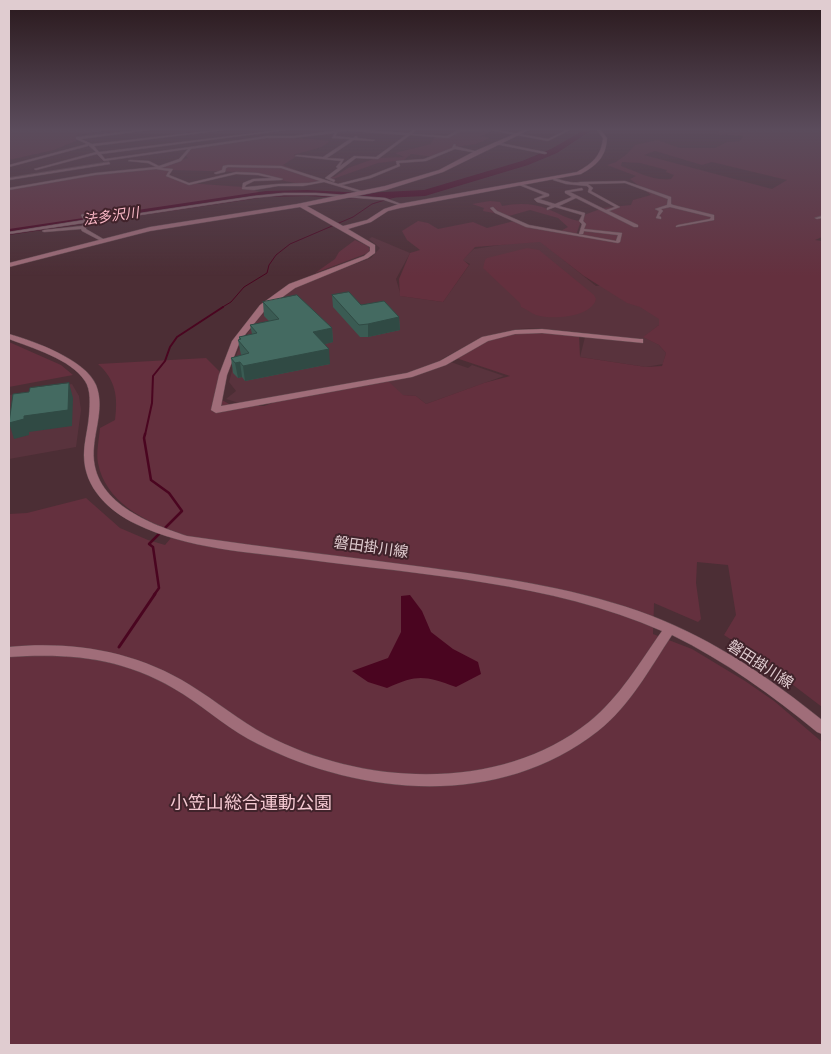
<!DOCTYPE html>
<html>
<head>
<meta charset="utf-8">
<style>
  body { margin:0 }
  #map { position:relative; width:831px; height:1054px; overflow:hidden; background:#4c2e35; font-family:"Fira Sans",sans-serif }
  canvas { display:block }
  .frame { position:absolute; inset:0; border:10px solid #e0ccd0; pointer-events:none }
</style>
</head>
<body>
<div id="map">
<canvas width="831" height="1054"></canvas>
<div class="frame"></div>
</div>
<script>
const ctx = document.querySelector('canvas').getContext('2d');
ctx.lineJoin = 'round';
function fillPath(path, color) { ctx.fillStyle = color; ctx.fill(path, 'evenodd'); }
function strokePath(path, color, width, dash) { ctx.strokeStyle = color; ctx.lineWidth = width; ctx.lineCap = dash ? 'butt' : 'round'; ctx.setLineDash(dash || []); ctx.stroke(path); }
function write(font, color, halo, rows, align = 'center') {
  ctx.font = font + ' "Fira Sans","Noto Sans JP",sans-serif'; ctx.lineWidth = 4; ctx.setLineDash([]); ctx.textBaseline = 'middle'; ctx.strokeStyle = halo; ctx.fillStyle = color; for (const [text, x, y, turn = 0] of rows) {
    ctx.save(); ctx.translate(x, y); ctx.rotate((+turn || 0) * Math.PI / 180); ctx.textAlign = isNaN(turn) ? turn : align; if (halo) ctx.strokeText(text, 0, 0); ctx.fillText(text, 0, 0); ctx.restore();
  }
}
const built = new Path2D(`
  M372,237L410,253L396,279L401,296L443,302L470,264L462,260L474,249L532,240L540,241L596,286L628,281L669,286L659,325L644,337L659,345L666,353L663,364L646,367L580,357L586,333L537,328L518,329L482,337L442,359L468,368L472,365L504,376L426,404L416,396L403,395L239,403L226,399L236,391L229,382L237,353L249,331L264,312L276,300L297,286L371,258L380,248L369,239Z
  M72,384L79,396L81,410L76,447L9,459V395Z`);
const green = new Path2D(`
  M9,129H120L76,135V141L54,150L9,160Z
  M489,129L496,130L480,136L490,138L476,144L456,147L434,157L411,154L404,160L378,163L333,179L329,176L334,177L348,168L376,158L404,157L395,153L431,144L435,136L448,137L462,131Z
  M721,129H822V217L818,218L822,220V237L815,240L822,241V707L780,675L734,646L735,642L724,635L736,615L728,565L697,562L696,583L701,619L698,622L654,603L653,634L692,649L745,681L774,701L822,742V1045H9V514L27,513L86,498L120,528L148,540L165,545L176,532C144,521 105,501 98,463C96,452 99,440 100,428L115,420C118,397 116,380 98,364L206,358L223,375L222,400L229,404L264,406L289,397L387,380L403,395L416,396L426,404L484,383L510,376L453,357L485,339L524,331L579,334L580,357L646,367L662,366L666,353L659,345L643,337L659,325V319L640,307L627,303L584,276L540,242L475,247L463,260L469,265L443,302L400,296L399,279L410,253L420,250L407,240L402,231L418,221L428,223L438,229L473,222L487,228L514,221L528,226L559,232L568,227L558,218L530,210L509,216L483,211L484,208L472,204L490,201L500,202L502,206C518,203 533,203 548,209C560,214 569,220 581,221L576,235L579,236L584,215L603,208L631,205L633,200L651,195L630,179L636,176L607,165L616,162L627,154L635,145L657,140L680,148H715L727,142L740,141L743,136L716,134ZM655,151L702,165L712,162L787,180L772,189L644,155ZM622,162L640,163L667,170L666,172L674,175L671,179C652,181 638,172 621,166Z
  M269,138L313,139L330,141L322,147L293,155L297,156L283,165L321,180L304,185L242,172L173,170L167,174L187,183L243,187L263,193L9,233V190L75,177L123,172L177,163L175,162L188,158L185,155L186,152L193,149Z
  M355,240L368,246L370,250L368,253L315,273L335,259L339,252Z
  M527,248L539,250L594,295L596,299C591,318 551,320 536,315C531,313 526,309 521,307L520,303L483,268L485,260L487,258Z
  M9,342L61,365L73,375L9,387Z`);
const water = new Path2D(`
  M410,595L422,611L431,632L453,649L478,662L481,674L456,687C424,676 419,674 387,688L368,682L352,671L388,658L401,632V596Z`);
const streamFar3 = new Path2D(`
  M221,308L231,302L244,287L267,273L269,265L276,255L290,244L353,217L372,204L401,195`);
const streamFar2 = new Path2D(`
  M145,435L152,403L153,376L165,361L170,347L177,337L223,307`);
const streamFar1 = new Path2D(`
  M145,434L144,438L151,480L169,493L182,511L149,544L153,547L159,588L154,595`);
const stream = new Path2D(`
  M119,647L155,594`);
const river = new Path2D(`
  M586,129H593L557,153L528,165L425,196L364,199L307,196L266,197L9,235V229L266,191L307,190L364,193L424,190L522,161L551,149Z`);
const street = new Path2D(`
  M150,129H157L81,139L92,144L226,129H233L94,146L99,152L288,129H295L101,154L105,159L267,136H293L348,129L408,133L415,129H417L412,134L447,136L458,130L492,129L548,139L568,129H572L548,141L489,130L459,132L448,138L410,135L378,159L356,158L330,178L335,180L334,182L325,178L338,168L336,167L341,161L295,156L297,155L323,157L350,139L332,138L335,133L293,138H267L191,149L181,161L161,168L173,169L169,175L189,183L236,172L258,173L283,179L281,180L254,181L246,185L245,187H247L278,184L309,183L320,181L281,168L228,167L226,168L225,172L216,174L214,173L222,170L223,166L228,165L281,166L338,184L369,176L397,165L396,161L424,159L452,148L454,144L456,145L455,146L479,152L477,153L455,149L426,161L399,163L400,166L371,178L342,185L365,192L366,193L364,194L324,182L303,186H278L254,190L242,189L243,183L253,179L272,178L258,175L236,174L189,185L166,176L169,171L156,169L95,175L9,190V188L95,173L156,167L148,163L128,161L130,160L149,161L159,166L179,159L188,149L104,161L97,154L36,170L34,169L96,152L88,145V146L9,167V165L87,144L76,139V137ZM348,131L406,135L376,157L354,156L340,166L344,159L327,158L354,140L373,141L375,140L357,138L358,137L356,136L353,138L335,136L338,132Z
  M496,142L545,152L547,153L545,154L495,144Z
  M109,162L110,164L9,180V178Z
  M554,178C562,180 572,184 580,182L625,181L671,197V204L673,205L714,215V220L676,227V226L678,225L710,219L711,217L670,207L661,209L663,211L659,216L661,217V219L656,218L659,211L655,209L667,205L668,199L625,183L588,184L593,188L591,191L620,207L609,211L638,225V227H634L576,198L559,206L585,213L583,221L586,224L584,229L622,233L620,242L618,243L526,227L495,213L490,208L493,207L497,211L529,225L616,241L618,235L584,231L583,234H579L582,224L579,221L582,215L555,207L547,210V208L551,206L537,202L534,199L544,195L519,185L522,184L549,194V196L539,199L555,204L572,197L565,193V191L582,188L583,190L570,192L606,210L615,207L588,192L589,188L587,186L566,184L553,180Z
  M284,193H316L385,198L404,205L402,206L384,200L316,195H284L254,198L88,223L86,226V229L105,240V242H103L82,231L81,229L44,232L42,231L44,230L82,226L84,223L9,234V232L84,220L81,215L83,214L88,221L254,196Z
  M822,216V218L817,219L815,218Z`);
const secondary = new Path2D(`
  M526,129H531L443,172L386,190L307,206L343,226L367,220L384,209L399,204L577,172C593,163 601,156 603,138L596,129H600L607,138C606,157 597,165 581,174L400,208L388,211L371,222L348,229L375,245V253L368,258L295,288L266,309L240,341L227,375L221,406L407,373L440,361L482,337L515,330L542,329L640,339H643V343L542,333L515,334L488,341L446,365L412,377L216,413L211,410L219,375L232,341L260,305L289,284L364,256L370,251V247L300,207L150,231L9,267V263L150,227L297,204L385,186L439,170L475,151Z
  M9,334C34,341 86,360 96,385C104,405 96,426 94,446C88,500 145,522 187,536C268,548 350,557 431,568C505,578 581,589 652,616C714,640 770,678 822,720V734L817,732C772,695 725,661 672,635C650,668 630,706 598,731C500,808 364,797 258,744C231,731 208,710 183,694C126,658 74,653 9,657V647C73,641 135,651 190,685C216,701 240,721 266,735C363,786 500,793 589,722C620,697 640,662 662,631C550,582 423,575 303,559C247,552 188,549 136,524C109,511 84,488 84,455C84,442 88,429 89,416C90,404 91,390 85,381C71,359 32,348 9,339Z`);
const wall = new Path2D(`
  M332,295L399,317L400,330L368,337H360L333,307Z
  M263,302L332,328L333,342L325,344L330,364L245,381L242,377L238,378L233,373L231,358L241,355L238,340H239V337L252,334L250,325L269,321L264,316Z`);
const shadedWall = new Path2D(`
  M399,317L400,330L368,337V324Z
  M332,328L333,342L314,347L313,332Z
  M329,349L330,364L245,381L243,366Z
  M240,362L242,377L238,378L235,363Z
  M69,383L73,398L72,426L29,432V435L14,439L9,423L24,416Z`);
const building = new Path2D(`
  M349,292L361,305L384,301L399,317L368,324L359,325L332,295Z
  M297,295L332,328L313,332L329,349L243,366L240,362L235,363L231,358L249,353L238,340L241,339L239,337L257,333L250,325L279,319L263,302Z
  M69,383L68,410L24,416V419L9,423L13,394L29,392L30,388Z`);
const farWaternames = [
  ["法多沢川",111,217,-8]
];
const streetNames = [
  ["磐田掛川線",371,548,8],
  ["磐田掛川線",760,665,33]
];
const nearParknames = [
  ["小笠山総合運動公園",251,804]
];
fillPath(built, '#59333d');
fillPath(green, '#64303e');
fillPath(water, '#4a0520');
strokePath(streamFar3, '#4a0520', 1);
strokePath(streamFar2, '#4a0520', 2);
strokePath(streamFar1, '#4a0520', 2.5);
strokePath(stream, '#4a0520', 3);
fillPath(river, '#4a0520');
strokePath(street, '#664c52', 1);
strokePath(secondary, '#664c52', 1);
fillPath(street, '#8a676f');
fillPath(secondary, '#a06d79');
fillPath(wall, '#3a5b53');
fillPath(shadedWall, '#304a44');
fillPath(building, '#446a61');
strokePath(building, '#304a44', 1);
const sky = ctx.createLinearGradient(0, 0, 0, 276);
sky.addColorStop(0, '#2a191d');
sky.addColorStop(0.47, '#5b4c5c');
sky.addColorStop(1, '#5b4c5c00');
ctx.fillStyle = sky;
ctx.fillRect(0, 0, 831, 276);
write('italic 14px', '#fab8c6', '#41232b', farWaternames);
write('15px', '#e0ccd0', '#41232b', streetNames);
write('18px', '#f5c9d2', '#41232b', nearParknames);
</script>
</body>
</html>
